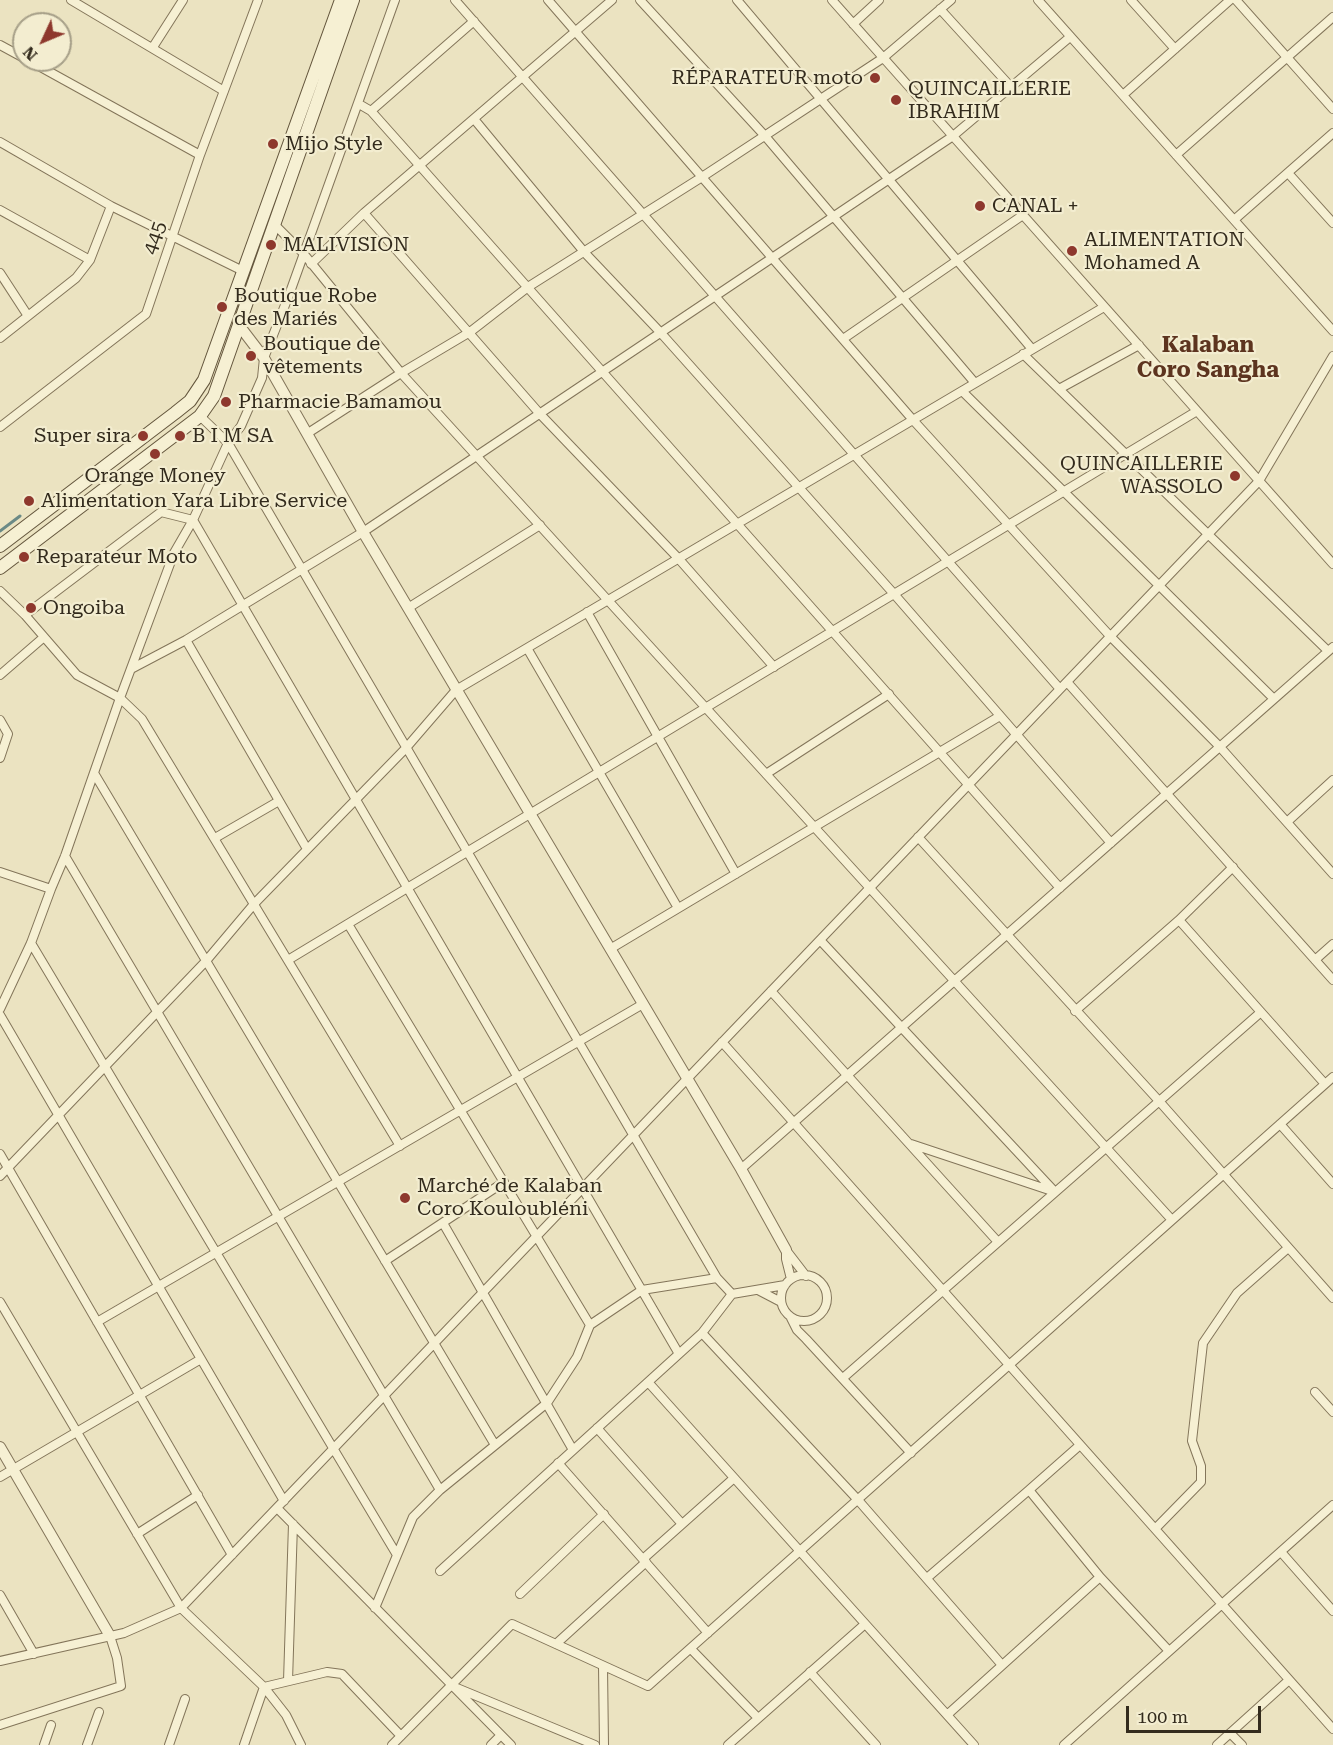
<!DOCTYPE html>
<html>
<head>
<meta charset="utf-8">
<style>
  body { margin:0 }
  #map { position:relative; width:1333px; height:1745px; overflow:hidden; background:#ebe3c1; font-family:"Roboto Serif",serif }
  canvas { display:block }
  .north { position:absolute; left:12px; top:12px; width:60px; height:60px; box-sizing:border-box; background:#f3edd0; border:2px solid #a69f88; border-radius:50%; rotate:226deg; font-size:16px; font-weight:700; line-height:24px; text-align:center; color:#332b1d }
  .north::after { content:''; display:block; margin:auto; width:21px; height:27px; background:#8e382d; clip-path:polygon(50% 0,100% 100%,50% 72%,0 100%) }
  .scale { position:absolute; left:1126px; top:1706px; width:135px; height:27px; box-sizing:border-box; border:3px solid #332b1d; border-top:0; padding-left:8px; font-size:18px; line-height:21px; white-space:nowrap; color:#332b1d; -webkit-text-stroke:4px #f3edd0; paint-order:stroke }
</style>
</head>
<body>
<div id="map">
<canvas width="1333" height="1745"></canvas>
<div class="north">N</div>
<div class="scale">100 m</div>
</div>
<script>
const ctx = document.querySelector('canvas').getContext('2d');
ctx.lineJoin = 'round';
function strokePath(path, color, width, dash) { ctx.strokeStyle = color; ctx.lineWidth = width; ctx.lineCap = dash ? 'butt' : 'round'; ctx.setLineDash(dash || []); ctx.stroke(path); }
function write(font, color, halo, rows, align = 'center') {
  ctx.font = font + ' "Roboto Serif",serif'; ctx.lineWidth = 4.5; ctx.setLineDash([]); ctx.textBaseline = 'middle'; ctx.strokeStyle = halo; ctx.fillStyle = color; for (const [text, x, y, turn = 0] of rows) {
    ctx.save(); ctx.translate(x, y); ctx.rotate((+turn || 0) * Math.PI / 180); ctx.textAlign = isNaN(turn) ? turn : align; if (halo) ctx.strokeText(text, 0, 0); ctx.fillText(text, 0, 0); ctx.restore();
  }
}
const stream = new Path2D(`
  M0,531L20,516`);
const minor = new Path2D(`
  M71,0L224,91
  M455,0L1060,689
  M548,0L913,420L1110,636L1220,747L1333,874
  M640,0L765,136L975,383
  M737,0L1032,349
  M832,0L1333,564
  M1038,0L1333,331
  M1131,0L1175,49
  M1236,0L1333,109
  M940,9L1011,87
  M853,24L879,0
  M0,45L24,58
  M153,47L183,0
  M28,60L200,155
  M1123,95L1230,0
  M359,104L371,111L420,166L1060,888
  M371,111L474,21
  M474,119L585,253L660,332L894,594L1111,843
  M0,142L111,206L243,271
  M1176,155L1333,17
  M1288,173L1333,223
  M0,210L90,260
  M364,213L540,414L678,558L774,667
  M1234,220L1333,133
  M273,223L303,253L401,373L1172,1220
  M311,264L364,213L612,0
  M0,273L28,316
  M0,338L76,278L90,260L111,206
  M843,339L1023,215
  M1023,354L1328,651
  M1059,389L1139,345
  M962,391L1274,699
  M200,416L228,443L717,1278
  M0,427L146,314L200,155L258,0
  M308,433L401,373L470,332L528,287L702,177L883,58L951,0
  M0,591L25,615L77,675L120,698L142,719L400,1146
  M408,608L540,525
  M587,612L736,874
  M25,615L161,512L193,520L679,1354
  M186,640L307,849
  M527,648L678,908
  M131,669L186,640L363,532L772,258L953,136L1070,37
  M0,675L44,637
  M1067,682L1333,980
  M0,720L8,734L0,758
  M94,773L495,1445
  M766,774L889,694
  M1287,822L1333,780
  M918,837L1159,1101L1333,1298
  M215,838L279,801
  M65,856L440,1490
  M0,872L51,889
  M1179,920L1325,1084
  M348,924L590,1325
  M820,940L1055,1192
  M31,943L397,1555
  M610,949L1000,716
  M288,960L1197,411
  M1315,960L1333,944
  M771,991L998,1242
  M0,1009L31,943L51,889L65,856L120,698L174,553L193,520L228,443L241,426L262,378L264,358L289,295L395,0
  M1075,1011L1179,920L1233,867
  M0,1015L284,1501
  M722,1042L1333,1729
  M1280,1124L1333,1184
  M911,1144L1052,1191
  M0,1154L232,1555
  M741,1169L1333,647
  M0,1176L206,961L254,904L406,748L456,690L1104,307
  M443,1223L573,1450
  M786,1250L806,1276
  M786,1250V1259L791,1279
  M385,1261L504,1182
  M781 1298a23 23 0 1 1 46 0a23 23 0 1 1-46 0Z
  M758,1290L781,1302
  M0,1302L181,1608L264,1687L286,1715L301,1745
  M791,1318L797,1330L806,1339L911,1453
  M97,1322L643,1004
  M702,1333L858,1500L1002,1665
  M843,1378L1261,1012
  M648,1382L974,1745
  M1315,1392L1333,1412
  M597,1428L682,1524
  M1080,1445L1029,1490L1100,1577L1169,1651
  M558,1463L708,1633
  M0,1477L201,1359
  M277,1508L511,1745
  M1155,1529L1201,1482V1466L1192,1441L1203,1343L1237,1293L1288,1248
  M137,1534L198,1495
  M1281,1552L1333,1611
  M643,1559L734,1478
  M440,1571L702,1333L732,1294L785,1285
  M927,1578L1029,1490
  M520,1594L604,1514
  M0,1595L34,1654
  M375,1608L413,1517L440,1490L547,1403L577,1357L590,1325L642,1290L717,1278L732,1294
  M556,1644L646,1562
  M691,1649L758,1718
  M0,1661L124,1633L181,1608L1259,481L1333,356
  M603,1666L604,1745
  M810,1672L876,1745
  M288,1681L293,1524
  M264,1687L327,1672L342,1674L401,1736
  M457,1688L595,1745
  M947,1715L1100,1577
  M0,1725L121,1686L117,1658L110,1636
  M1230,1733L1242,1745
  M44,1745L51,1725
  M87,1745L99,1712
  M169,1745L185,1699
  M244,1745L264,1687
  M392,1745L512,1624L648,1686L1333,1077
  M491,1745L501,1735
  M728,1745L865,1624
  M1064,1745L1333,1505
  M1217,1745L1289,1680`);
const tertiary = new Path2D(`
  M238,324L264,358L363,532L741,1169L786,1250
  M0,1447L110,1636`);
const secondary = new Path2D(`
  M0,546L175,413L190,401L204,380L341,0
  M0,568L200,416L214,396L353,0`);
const markers = [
  [875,78,6,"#8e382d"],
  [896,100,6,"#8e382d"],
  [273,144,6,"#8e382d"],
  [980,206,6,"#8e382d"],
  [271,245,6,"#8e382d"],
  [1072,251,6,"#8e382d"],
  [222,307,6,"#8e382d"],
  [251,356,6,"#8e382d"],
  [226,402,6,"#8e382d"],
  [143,436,6,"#8e382d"],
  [180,436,6,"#8e382d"],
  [155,454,6,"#8e382d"],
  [1235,476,6,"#8e382d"],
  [29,501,6,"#8e382d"],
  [24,557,6,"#8e382d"],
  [31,608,6,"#8e382d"],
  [405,1198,6,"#8e382d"]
];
const poiNames = [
  ["RÉPARATEUR moto",863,78,"right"],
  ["QUINCAILLERIE",908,89],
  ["IBRAHIM",908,112],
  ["Mijo Style",285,144],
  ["CANAL +",992,206],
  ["ALIMENTATION",1084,240],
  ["Mohamed A",1084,263],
  ["MALIVISION",283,245],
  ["Boutique Robe",234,296],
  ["des Mariés",234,319],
  ["Boutique de",263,344],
  ["vêtements",263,367],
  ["Pharmacie Bamamou",238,402],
  ["Super sira",131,436,"right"],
  ["B I M SA",192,436],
  ["QUINCAILLERIE",1223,464,"right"],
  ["WASSOLO",1223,487,"right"],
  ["Orange Money",155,476,"center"],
  ["Alimentation Yara Libre Service",41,501],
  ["Reparateur Moto",36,557],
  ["Ongoiba",43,608],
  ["Marché de Kalaban",417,1186],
  ["Coro Kouloubléni",417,1209]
];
const streetNames = [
  ["445",155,238,-71]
];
const quarterNames = [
  ["Kalaban",1208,346],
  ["Coro Sangha",1208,371]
];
strokePath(stream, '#6b8a86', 3);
strokePath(minor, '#83755a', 10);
strokePath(tertiary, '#83755a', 12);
strokePath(secondary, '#64563d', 14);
strokePath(minor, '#f6f0d3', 8);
strokePath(tertiary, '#f6f0d3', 10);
strokePath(secondary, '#f6f0d3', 12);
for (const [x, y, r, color] of markers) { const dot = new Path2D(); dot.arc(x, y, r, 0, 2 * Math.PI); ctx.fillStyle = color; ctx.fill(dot); strokePath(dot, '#f3edd0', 2); }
write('20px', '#332b1d', '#f3edd0', poiNames, 'left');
write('20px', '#332b1d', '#f3edd0', streetNames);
write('bold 22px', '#5d341f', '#f3edd0', quarterNames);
</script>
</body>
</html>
